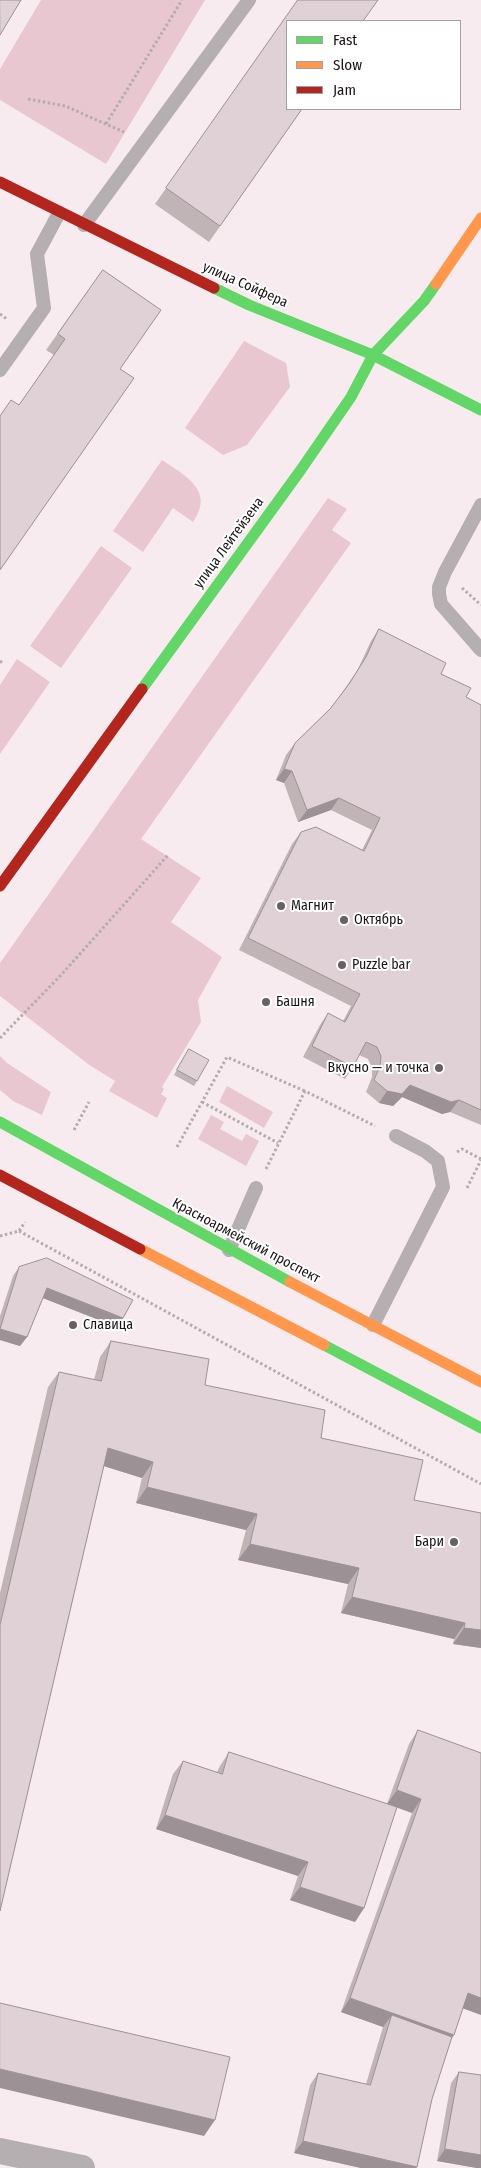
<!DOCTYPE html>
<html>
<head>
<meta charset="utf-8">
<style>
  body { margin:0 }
  #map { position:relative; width:481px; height:2168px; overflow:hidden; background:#f8ebef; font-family:"Fira Sans Condensed",sans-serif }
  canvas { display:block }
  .legend { position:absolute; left:286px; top:20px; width:175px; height:90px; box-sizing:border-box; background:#fff; border:1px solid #a5a1a2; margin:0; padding:6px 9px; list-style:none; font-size:15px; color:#1d1316 }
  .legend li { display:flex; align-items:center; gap:10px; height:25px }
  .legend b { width:25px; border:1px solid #a5a1a2 }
</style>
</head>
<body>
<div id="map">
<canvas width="481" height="2168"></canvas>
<ul class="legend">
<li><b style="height:6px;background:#63d668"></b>Fast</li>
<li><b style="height:6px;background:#ff974d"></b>Slow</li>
<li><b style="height:6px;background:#b3261e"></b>Jam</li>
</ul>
</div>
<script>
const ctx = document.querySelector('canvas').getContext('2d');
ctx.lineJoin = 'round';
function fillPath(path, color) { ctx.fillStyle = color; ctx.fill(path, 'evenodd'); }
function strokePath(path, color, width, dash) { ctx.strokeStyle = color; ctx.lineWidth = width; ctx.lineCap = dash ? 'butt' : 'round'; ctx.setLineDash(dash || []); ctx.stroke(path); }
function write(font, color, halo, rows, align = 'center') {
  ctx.font = font + ' "Fira Sans Condensed",sans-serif'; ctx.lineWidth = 4; ctx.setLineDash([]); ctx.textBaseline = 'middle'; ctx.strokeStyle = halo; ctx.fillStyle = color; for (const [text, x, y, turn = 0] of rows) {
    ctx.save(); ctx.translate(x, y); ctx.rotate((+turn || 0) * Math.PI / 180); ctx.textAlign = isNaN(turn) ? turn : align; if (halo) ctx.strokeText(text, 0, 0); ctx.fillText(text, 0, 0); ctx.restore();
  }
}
const green = new Path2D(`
  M41,0H205L106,164L0,100V69Z
  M244,341L286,363L290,387L247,445L223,455L185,428Z
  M162,460C186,476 215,491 193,522L173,508L143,552L113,531Z
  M328,498L347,509L332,530L351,543L141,839L201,878L171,922L222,957L198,1000L201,1022L162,1087L164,1089L161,1094L167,1098L157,1118L109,1091L115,1081L88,1064L0,996V963Z
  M101,546L132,568L61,668L30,646Z
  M17,659L50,682L0,754V685Z
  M0,1056L7,1063L51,1092L42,1115L13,1101L0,1090Z
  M227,1086L273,1112L264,1128L219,1102Z
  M211,1115L224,1122L220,1129L242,1141L246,1134L259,1141L246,1166L198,1139Z`);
const path = new Path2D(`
  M28,99L65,106L124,132
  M106,124L182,0
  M0,314L7,319
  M462,588L481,605
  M0,661L4,664
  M0,1038L62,974L169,854
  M202,1102L278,1143
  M74,1130L89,1102
  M177,1147L227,1057L305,1091
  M457,1152L462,1149L481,1159
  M266,1169L305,1091L375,1126
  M467,1188L481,1160
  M19,1231L481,1484
  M0,1236L19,1231L25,1222`);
const lane = new Path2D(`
  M84,225L249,0
  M0,370L44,308L37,254L59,213
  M481,505L445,572L439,587V594L441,604L481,650
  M229,1250L256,1188
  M373,1325L443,1187L438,1161L425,1151L396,1136`);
const street = new Path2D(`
  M0,2151L82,2168`);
const fast = new Path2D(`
  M214,288L249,305L373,355L481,410
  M142,689L300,471L351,397L373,355L424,301L436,284
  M0,1122L290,1282
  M324,1345L481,1428`);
const slow = new Path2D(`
  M436,284L481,218
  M140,1249L324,1345
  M290,1282L481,1382`);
const jam = new Path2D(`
  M0,182L214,288
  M0,886L142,689
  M0,1175L140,1249`);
const wall = new Path2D(`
  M298,0L302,109L209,242L155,204Z
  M103,270L120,369L19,405L54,355L46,350Z
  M379,629L441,674L466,697L481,705V1125L450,1112L442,1114L402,1097L393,1106L379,1103L366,1092L372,1077V1068L368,1059L359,1055L353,1067L345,1079L303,1057L320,1025L328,1013L343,1021L351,1006L239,950L292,844L301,832L362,850L372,830L331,810L298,822L284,783L276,780L286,755L295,743L330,709L344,690L358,669L371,641Z
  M189,1049L197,1081L194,1086L174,1075Z
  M19,1267L123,1318L117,1327L43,1298L27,1337L20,1346L0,1340V1316L13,1276Z
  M111,1341L205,1385L321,1438L414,1500L481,1648L453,1644L454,1639L341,1613L348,1584L238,1560L246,1530L136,1503L142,1478L104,1466L0,1911V1593L48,1387L59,1372L94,1380L100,1357Z
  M418,1730L463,2008L452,2037L432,2099L417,2167L416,2168H361L294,2153L310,2085L318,2073L366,2084L383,2027L341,2012L412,1813L397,1807L364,1908L355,1922L290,1900L298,1876L156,1829L173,1774L183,1761L217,1772L220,1766L229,1752L387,1804L409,1744Z
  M459,2072L481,2168H477L437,2161L451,2083Z`);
const shadedWall = new Path2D(`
  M284,769L292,771L284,783L276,780Z
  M339,798L331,810L298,822L307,810Z
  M410,1085L459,1100L450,1112L442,1114L402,1097L393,1106L379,1103L387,1091Z
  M47,1288L123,1318L117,1327L40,1297Z
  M0,1329L27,1337L20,1346L0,1340Z
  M108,1448L153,1462L142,1478L97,1464Z
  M147,1487L257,1514L246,1530L136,1503Z
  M250,1544L359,1568L348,1584L238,1560Z
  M352,1597L465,1623L454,1639L341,1613Z
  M464,1628L481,1630V1648L453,1644Z
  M397,1790L421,1799L412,1813L387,1804Z
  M165,1815L308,1862L298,1876L156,1829Z
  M300,1887L364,1908L355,1922L290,1900Z
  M468,1993L481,1998V2015L459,2007Z
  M350,1998L454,2035L444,2049L392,2015L383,2027L341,2012Z
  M0,2069L215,2120L204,2136L0,2088Z
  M303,2141L417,2167L416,2168H361L294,2153Z
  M445,2149L481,2155V2168H477L437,2161Z`);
const building = new Path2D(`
  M0,0H21L0,35Z
  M298,0H378L363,21H287V109H302L220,226L166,188Z
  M103,270L161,310L120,369L134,378L0,570V416L11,400L19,405L65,339L58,334Z
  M379,629L446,663L441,674L471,688L466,697L481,705V1110L459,1100L451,1102L410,1085L402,1094L387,1091L374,1080L380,1066L381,1056L377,1047L366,1042L353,1067L312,1046L328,1013L345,1022L360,994L248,938L301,832L316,827L364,851L380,818L339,798L307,810L292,771L284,769L295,743L330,709L349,684L366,657Z
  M189,1049L209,1060L197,1081L177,1070Z
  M47,1258L133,1300L123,1318L47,1288L27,1337L0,1329L19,1267Z
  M111,1341L209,1359L205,1385L325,1410L321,1438L423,1460L414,1500L481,1513V1630L464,1628L465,1623L352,1597L359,1568L250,1544L257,1514L147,1487L153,1462L108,1448L0,1911V1625L59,1372L101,1381Z
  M418,1730L481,1753V1998L468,1993L454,2035L350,1998L421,1799L397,1790Z
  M229,1752L397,1807L364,1908L300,1887L308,1862L165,1815L183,1761L222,1774Z
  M0,2003L230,2057L215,2120L0,2069Z
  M392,2015L452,2037L432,2099L417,2167L303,2141L318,2073L370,2085Z
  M459,2072L481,2075V2155L445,2149Z`);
const markers = [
  [281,906,5,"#6a5f62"],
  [344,920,5,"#6a5f62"],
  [342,965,5,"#6a5f62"],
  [266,1002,5,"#6a5f62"],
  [439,1068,5,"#6a5f62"],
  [73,1325,5,"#6a5f62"],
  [454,1542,5,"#6a5f62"]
];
const streetNames = [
  ["улица Сойфера",245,285,24],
  ["улица Лейтейзена",229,543,-54],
  ["Красноармейский проспект",246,1241,28]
];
const poiNames = [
  ["Магнит",291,906],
  ["Октябрь",354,920],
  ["Puzzle bar",352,965],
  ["Башня",276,1002],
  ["Вкусно — и точка",429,1068,"right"],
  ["Славица",83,1325],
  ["Бари",444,1542,"right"]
];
fillPath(green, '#e9c7d1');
strokePath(path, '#b3adae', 3, [2.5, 2.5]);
strokePath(lane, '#b5afb1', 14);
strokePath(street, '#b5afb1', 26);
strokePath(fast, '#63d668', 11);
strokePath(slow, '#ff974d', 11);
strokePath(jam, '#b3261e', 11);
fillPath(wall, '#c0b4b7');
fillPath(shadedWall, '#9c9295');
fillPath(building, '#dfd1d5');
strokePath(building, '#9c9295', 1);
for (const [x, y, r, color] of markers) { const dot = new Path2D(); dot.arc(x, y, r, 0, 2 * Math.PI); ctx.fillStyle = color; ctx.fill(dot); strokePath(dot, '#fff', 2); }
write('14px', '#1d1316', '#fff', streetNames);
write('14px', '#1d1316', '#fff', poiNames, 'left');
</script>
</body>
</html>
